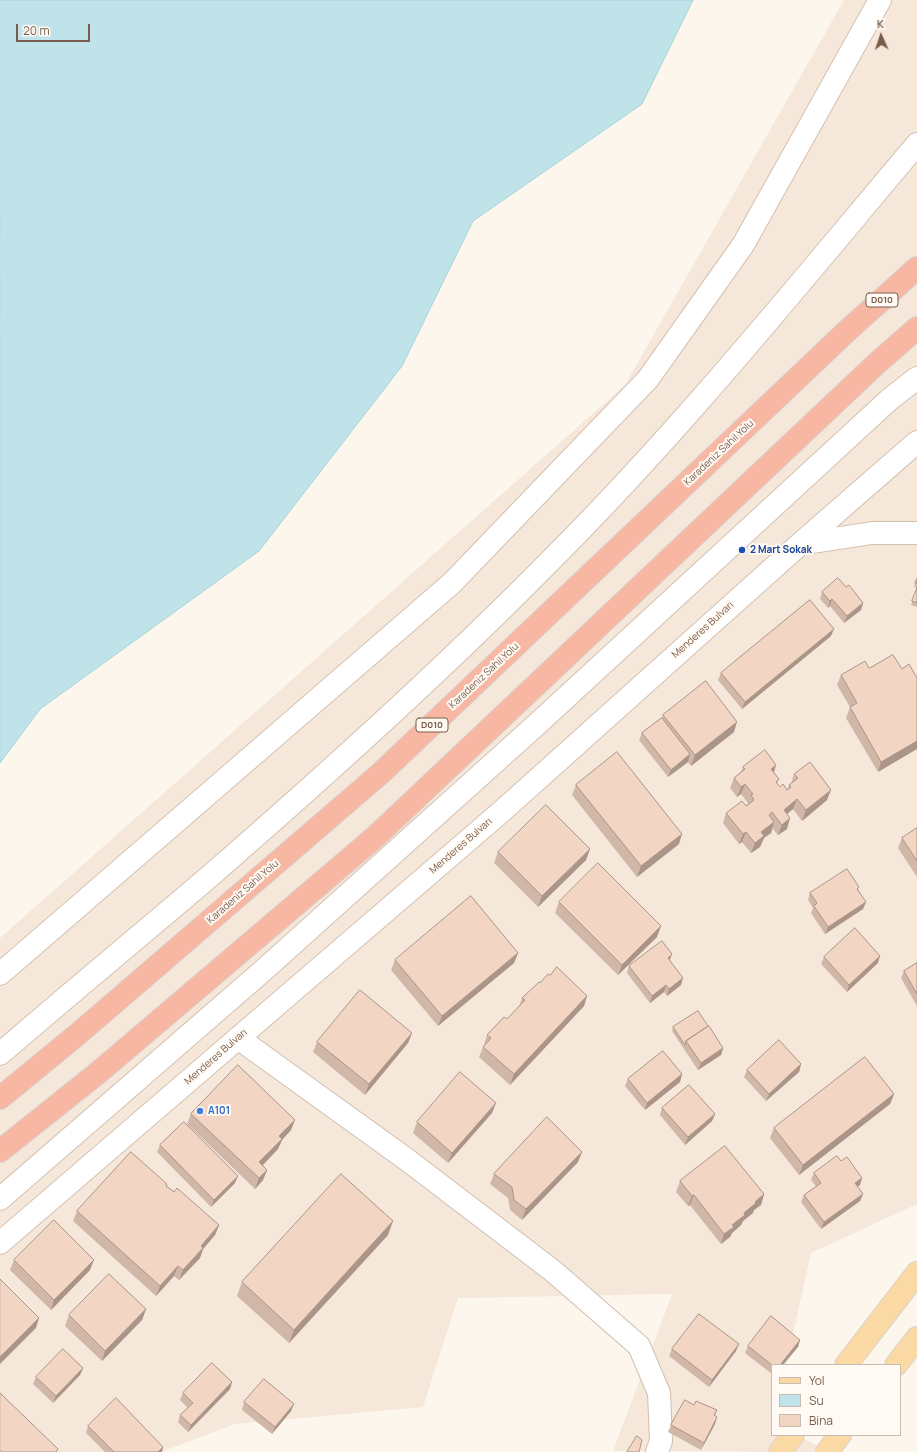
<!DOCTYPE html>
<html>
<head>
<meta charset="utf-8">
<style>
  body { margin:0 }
  #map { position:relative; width:917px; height:1452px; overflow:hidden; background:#fdf6ec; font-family:Manrope,sans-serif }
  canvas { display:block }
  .legend { position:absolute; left:771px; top:1364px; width:130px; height:72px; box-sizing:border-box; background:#fffaf3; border:1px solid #cabbb1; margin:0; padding:5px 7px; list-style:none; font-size:12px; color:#7a5c4d }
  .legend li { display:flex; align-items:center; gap:8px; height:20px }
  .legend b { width:20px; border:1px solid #cabbb1 }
  .north { position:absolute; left:861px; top:16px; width:40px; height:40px; -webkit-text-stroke:3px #fffaf3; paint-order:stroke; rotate:357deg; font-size:11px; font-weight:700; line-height:16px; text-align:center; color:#7a5c4d }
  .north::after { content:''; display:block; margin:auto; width:14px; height:18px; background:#7a5c4d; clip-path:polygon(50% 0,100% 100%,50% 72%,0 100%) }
  .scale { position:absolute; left:16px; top:24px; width:74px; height:18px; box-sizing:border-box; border:2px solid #7a5c4d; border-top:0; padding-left:5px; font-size:12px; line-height:14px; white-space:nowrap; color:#7a5c4d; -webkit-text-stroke:3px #fffaf3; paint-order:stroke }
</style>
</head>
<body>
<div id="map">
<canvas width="917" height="1452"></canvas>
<ul class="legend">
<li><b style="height:5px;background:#fbd9a5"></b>Yol</li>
<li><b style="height:11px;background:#bfe3e8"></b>Su</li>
<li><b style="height:11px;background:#f3d5c3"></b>Bina</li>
</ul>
<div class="north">K</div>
<div class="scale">20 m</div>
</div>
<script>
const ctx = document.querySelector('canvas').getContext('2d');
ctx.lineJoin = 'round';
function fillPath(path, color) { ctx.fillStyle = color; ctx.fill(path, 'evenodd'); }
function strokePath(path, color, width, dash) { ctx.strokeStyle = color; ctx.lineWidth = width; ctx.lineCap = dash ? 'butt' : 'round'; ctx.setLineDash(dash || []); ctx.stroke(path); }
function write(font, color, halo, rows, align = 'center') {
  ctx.font = font + ' Manrope,sans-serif'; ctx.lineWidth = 4; ctx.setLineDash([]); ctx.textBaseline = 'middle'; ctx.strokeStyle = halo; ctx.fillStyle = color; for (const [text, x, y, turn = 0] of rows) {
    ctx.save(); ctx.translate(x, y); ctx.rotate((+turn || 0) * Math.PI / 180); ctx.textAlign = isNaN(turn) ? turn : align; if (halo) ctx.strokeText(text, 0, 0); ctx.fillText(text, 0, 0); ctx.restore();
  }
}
const residential = new Path2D(`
  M844,0H917V1204L811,1253L786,1365H772V1435H797L829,1452L613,1451L672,1294L458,1298L423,1407L235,1424L161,1452H0V938L625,385Z`);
const water = new Path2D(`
  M0,0H693L642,104L473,221L402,366L259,551L40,709L0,763Z`);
const street = new Path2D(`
  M238,1038L406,1159L553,1271L639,1346L659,1393L661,1441L657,1452`);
const secondary = new Path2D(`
  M800,544L872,533H917
  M0,974L452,583L648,379L743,245L880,0
  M0,1054C67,996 136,939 203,882C323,778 441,672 552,559C682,429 798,285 917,144
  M0,1199L266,968L535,726L890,399L917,378
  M0,1243L501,812L800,544L917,442`);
const primary = new Path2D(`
  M846,1365L917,1273
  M896,1365L917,1338
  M780,1452L793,1435
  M827,1452L840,1435`);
const highway = new Path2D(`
  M0,1098L78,1034L381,773L847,331L917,268
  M0,1151L99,1072L374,838L875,365L917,328`);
const wall = new Path2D(`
  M917,579V588L914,587Z
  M846,587L863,603L861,610L844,623L830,606L828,608L820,599L822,592Z
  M917,588V607L911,605Z
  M831,636L742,709L718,680L721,673Z
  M869,668L902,669L917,678L878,772L846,718L850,707L837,685L841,675Z
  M663,715L734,732L691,766L688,762L668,777L639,740L642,733L662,718Z
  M743,767L774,773L779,779L777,784L780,787L787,790L789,785L791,784L794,774L827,800L802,821L793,809L787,814V829L778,835L772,828L771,833L764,838L760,847L751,853L742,842L739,844L723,823L726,813L746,806L747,805L748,803L741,794L737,797L730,788L734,778L741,772Z
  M576,785L679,844L637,877L572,795Z
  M917,828V877L898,848L902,838Z
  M590,849L586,860L538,907L494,863L498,852Z
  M859,887L858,890L866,902L863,909L825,934L811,913L813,908L808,900L810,893Z
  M559,902L657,937L618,975L555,913Z
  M518,953L514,963L438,1026L391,970L395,960Z
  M672,954L670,960L681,985L667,996L664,992L650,1003L627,973L629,966Z
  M824,957L878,963L847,992L821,964Z
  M917,963V1006L901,978L904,971Z
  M540,983L587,996L584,1006L510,1085L479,1057L483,1047L484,1045L487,1035L507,1019L519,1007L522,998Z
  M673,1027L723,1048L721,1055L698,1070L672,1031Z
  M412,1033L408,1043L365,1095L313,1052L317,1042Z
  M801,1064L799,1072L766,1101L744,1077L747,1070Z
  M682,1074L680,1082L645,1110L625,1086L628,1079Z
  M894,1094L890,1104L799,1175L770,1138L774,1128Z
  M662,1108L715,1114L712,1121L685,1145L660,1115Z
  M492,1113L448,1163L413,1133L417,1122Z
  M191,1114L291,1130L282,1140L278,1149L263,1165L267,1170L263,1180L255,1189L187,1124Z
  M160,1145L235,1183L211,1207L157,1152Z
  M578,1162L522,1220L510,1210L508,1198L490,1184L494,1174Z
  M814,1173L862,1178L860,1185L857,1186L863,1194L860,1201L821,1229L801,1202L804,1195L816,1186L811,1180Z
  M680,1181L764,1194L761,1205L754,1210L753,1213L743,1221L741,1225L732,1233L730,1237L721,1244L690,1205L688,1206L676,1192Z
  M167,1186L174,1192L219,1225L215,1235L203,1249L200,1258L179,1280L174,1276L156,1296L73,1221L77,1211Z
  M388,1235L289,1343L237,1296L242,1282Z
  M14,1260L90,1270L51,1310L10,1270Z
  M146,1309L142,1320L102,1361L65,1326L69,1315Z
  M800,1340L798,1347L772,1365V1374L745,1353L748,1346Z
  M672,1349L736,1351L709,1387L669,1356Z
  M83,1368L80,1375L53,1403L33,1384L36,1377Z
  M232,1382L230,1389L188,1432L178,1422L180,1415L188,1408L180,1400L183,1393Z
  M244,1402L291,1411L272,1434L242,1410Z
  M694,1405L717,1410L715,1416V1424L701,1450L668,1432L671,1425Z
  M88,1426L162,1452H105L86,1433Z`);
const shadedWall = new Path2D(`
  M832,599L830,606L828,608L830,601Z
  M863,603L861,610L844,623L847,616Z
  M834,629L831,636L742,709L745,702Z
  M737,722L734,732L691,766L695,755Z
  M917,741V749L878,772L881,762Z
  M690,754L688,762L668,777L671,770Z
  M776,765L773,776L771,769Z
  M745,784L741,794L737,797L741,787Z
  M831,790L827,800L802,821L806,810Z
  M797,799L793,809L780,820L784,810Z
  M790,818L787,829L778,835L782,825Z
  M774,822L771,833L764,838L760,847L751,853L755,843L761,832Z
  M746,832L742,842L739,844L743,834Z
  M682,834L679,844L637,877L641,866Z
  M590,849L586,860L538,907L542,896Z
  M866,902L863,909L825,934L828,927Z
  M661,926L657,937L618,975L622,965Z
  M518,953L514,963L438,1026L442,1016Z
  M672,954L669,961L668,958Z
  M880,956L878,963L847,992L849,985Z
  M683,978L681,985L667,996L669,989Z
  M666,985L664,992L650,1003L652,996Z
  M587,996L584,1006L510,1085L514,1074Z
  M412,1033L408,1043L365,1095L369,1084Z
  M723,1048L721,1055L698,1070L701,1063Z
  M801,1064L799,1072L766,1101L769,1094Z
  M682,1074L680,1082L645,1110L647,1103Z
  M894,1094L890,1104L799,1175L803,1165Z
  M496,1103L492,1113L448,1163L452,1153Z
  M715,1114L712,1121L685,1145L688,1137Z
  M295,1120L291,1130L282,1140L278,1149L256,1172L259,1162L279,1136Z
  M582,1152L578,1162L522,1220L526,1209Z
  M267,1170L263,1180L255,1189L259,1178Z
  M238,1176L235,1183L211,1207L214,1200Z
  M862,1178L860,1185L852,1190L855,1183Z
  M764,1194L761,1205L754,1210L753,1213L743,1221L741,1225L732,1233L730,1237L721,1244L724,1234L732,1225L755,1202Z
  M863,1194L860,1201L821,1229L824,1222Z
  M694,1195L690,1205L688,1206L692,1196Z
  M393,1221L388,1235L289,1343L294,1330Z
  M219,1225L215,1235L203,1249L200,1258L179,1280L183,1270L201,1246Z
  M94,1260L90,1270L51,1310L54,1300Z
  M178,1266L174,1276L156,1296L160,1286Z
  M146,1309L142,1320L102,1361L105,1351Z
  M39,1318L36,1328L0,1364V1357Z
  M800,1340L798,1347L783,1365H780Z
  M739,1344L736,1351L709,1387L712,1380Z
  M83,1368L80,1375L53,1403L56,1396Z
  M232,1382L230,1389L188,1432L191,1425Z
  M294,1404L291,1411L272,1434L275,1427Z
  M717,1417L715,1424L701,1450L704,1443Z
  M163,1447L162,1452H158Z`);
const building = new Path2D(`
  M838,578L846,587L849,585L863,603L847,616L832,599L830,601L822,592Z
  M917,579V584L915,583Z
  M917,588V603L912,601Z
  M810,600L834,629L745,702L721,673Z
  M893,655L902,669L909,664L917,678V741L881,762L850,707L857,703L841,675L865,661L869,668Z
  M706,681L737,722L695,755L663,715Z
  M662,718L690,754L671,770L642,733Z
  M765,750L776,765L771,769L779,779L776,782L780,787L783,784L787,790L791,787L789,785L798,778L794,774L810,762L831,790L806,810L797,799L784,810L790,818L782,825L772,812L769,815L774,822L761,832L764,836L755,843L746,832L743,834L726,813L742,801L746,806L754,800L751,795L753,794L745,784L741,787L734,778L745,769L743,767Z
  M617,752L682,834L641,866L576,785Z
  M546,805L590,849L542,896L498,852Z
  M917,828V861L902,838Z
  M598,863L661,926L622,965L559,902Z
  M847,869L859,887L857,889L866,902L828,927L814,906L817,903L810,893Z
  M471,896L518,953L442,1016L395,960Z
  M855,928L880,956L849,985L824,957Z
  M662,941L672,954L668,958L683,978L669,989L666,985L652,996L629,966Z
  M917,963V994L904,971Z
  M557,967L587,996L514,1074L483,1047L491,1038L487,1035L504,1017L507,1019L525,1000L522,998L539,982L540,983L548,974L550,975Z
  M360,990L412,1033L369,1084L317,1042Z
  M698,1011L708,1026L686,1041L685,1045L673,1027Z
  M709,1026L723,1048L701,1063L686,1041Z
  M779,1040L801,1064L769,1094L747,1070Z
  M663,1051L682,1074L647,1103L628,1079Z
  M865,1057L894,1094L803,1165L774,1128Z
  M238,1065L295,1120L279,1136L282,1139L259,1162L267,1170L259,1178L191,1114Z
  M460,1072L496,1103L452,1153L417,1122Z
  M689,1085L715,1114L688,1137L662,1108Z
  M547,1117L582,1152L526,1209L514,1200L512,1187L494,1174Z
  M184,1122L238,1176L214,1200L160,1145Z
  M725,1146L764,1194L755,1202L756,1203L744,1213L745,1215L732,1225L734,1227L724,1234L694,1195L692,1196L680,1181Z
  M131,1152L167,1184L166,1186L174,1192L177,1188L219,1225L201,1246L203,1248L183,1270L178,1266L160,1286L77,1211Z
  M837,1156L841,1161L847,1157L862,1178L855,1183L863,1194L824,1222L804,1195L821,1183L814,1173Z
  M341,1174L393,1221L294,1330L242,1282Z
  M54,1220L94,1260L54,1300L14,1260Z
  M109,1274L146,1309L105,1351L69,1315Z
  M0,1279L39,1318L0,1357Z
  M699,1314L739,1344L712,1380L672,1349Z
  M771,1316L800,1340L780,1365H772L748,1346Z
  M63,1349L83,1368L56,1396L36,1377Z
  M212,1363L232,1382L191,1425L180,1415L193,1403L183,1393Z
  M264,1379L294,1404L275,1427L244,1402Z
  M0,1393L58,1449L56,1452H2L0,1450Z
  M116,1398L163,1447L158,1452H114L88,1426Z
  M685,1400L694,1405L696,1401L717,1410L714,1415L717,1417L704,1443L671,1425Z
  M637,1436L642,1440L639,1452H627Z`);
const markers = [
  [742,550,4,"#1a4fb4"],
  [200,1111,4,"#3f7fe0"]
];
const shields = [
  [882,300,32],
  [432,725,32]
];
const shieldNames = [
  ["D010",882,300],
  ["D010",432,725]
];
const streetNames = [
  ["Karadeniz Sahil Yolu",719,453,-43],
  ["Menderes Bulvarı",703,630,-42],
  ["Karadeniz Sahil Yolu",484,676,-43],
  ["Menderes Bulvarı",461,846,-41],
  ["Karadeniz Sahil Yolu",243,892,-41],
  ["Menderes Bulvarı",216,1057,-41]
];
const transitNames = [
  ["2 Mart Sokak",750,550]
];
const shopNames = [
  ["A101",208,1111]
];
fillPath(residential, '#f5e8da');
fillPath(water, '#bfe3e8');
strokePath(water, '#a5d3da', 1);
strokePath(street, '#d1beb0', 24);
strokePath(secondary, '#d6c0b0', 24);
strokePath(primary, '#dad1cd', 24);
strokePath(highway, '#dad1cd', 24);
strokePath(street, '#fff', 22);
strokePath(secondary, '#fff', 22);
strokePath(primary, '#fbd9a5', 22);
strokePath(highway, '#f7b7a3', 22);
fillPath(wall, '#d1b7a8');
fillPath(shadedWall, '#aa9588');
fillPath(building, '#f3d5c3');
strokePath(building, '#aa9588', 1);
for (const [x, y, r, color] of markers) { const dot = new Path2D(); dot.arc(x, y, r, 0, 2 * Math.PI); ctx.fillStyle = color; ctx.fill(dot); strokePath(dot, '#fffaf3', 1.5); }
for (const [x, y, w] of shields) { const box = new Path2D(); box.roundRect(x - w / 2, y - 7, w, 14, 3); ctx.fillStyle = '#fffaf3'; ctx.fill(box); strokePath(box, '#7a5c4d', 1); }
write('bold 9px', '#7a5c4d', null, shieldNames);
write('10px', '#7a5c4d', '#fffaf3', streetNames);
write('bold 10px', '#164399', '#fffaf3', transitNames, 'left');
write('bold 10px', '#366cbe', '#fffaf3', shopNames, 'left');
</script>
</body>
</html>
